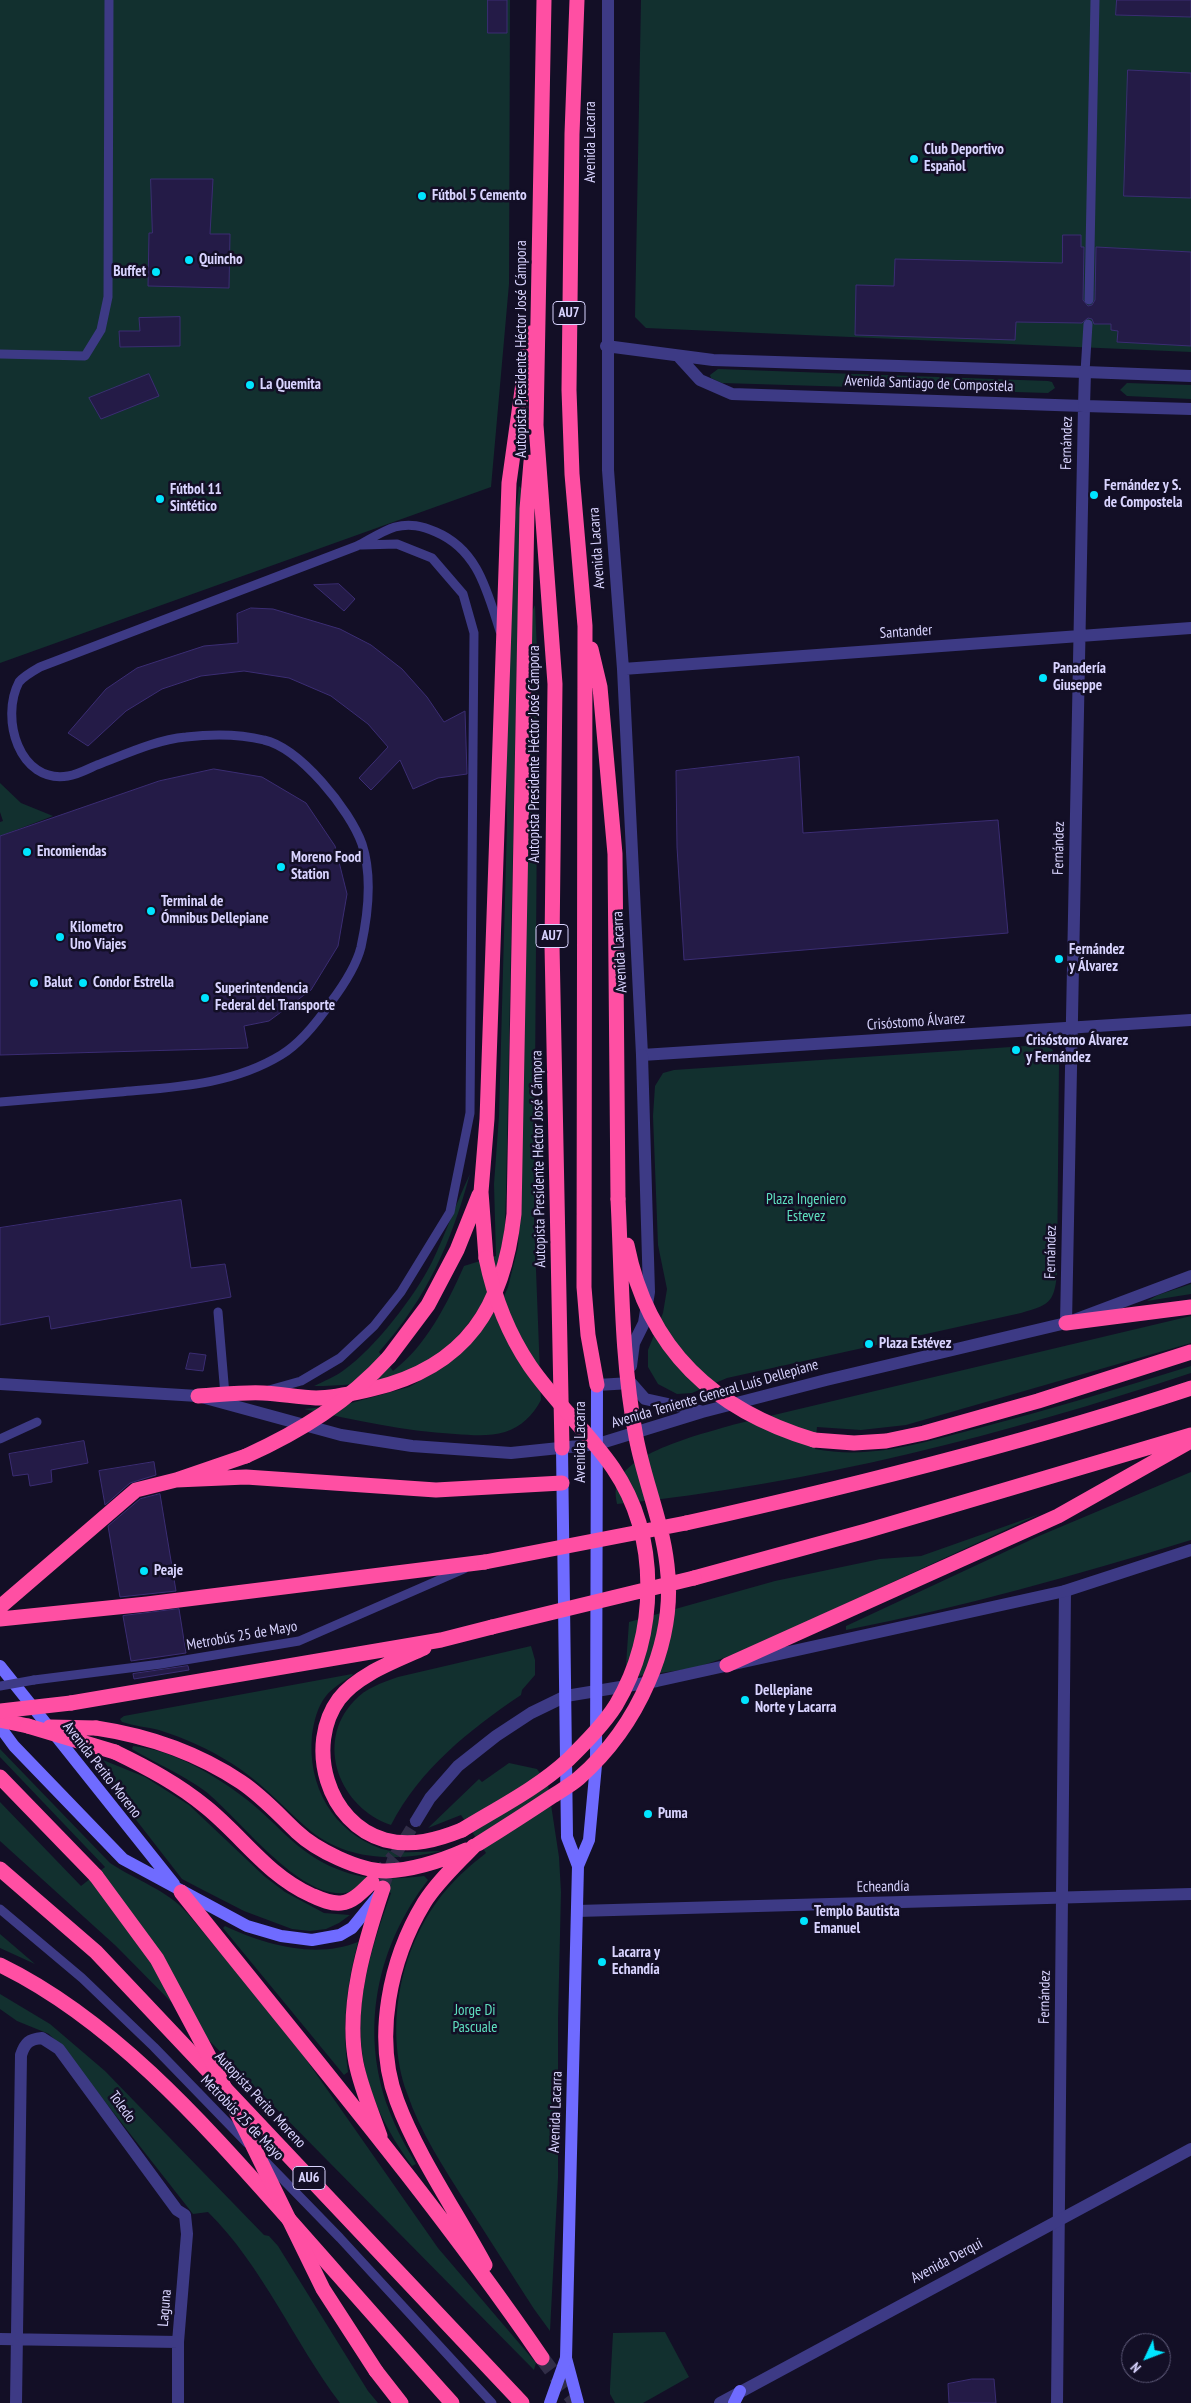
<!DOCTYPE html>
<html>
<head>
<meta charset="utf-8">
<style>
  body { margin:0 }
  #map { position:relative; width:1191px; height:2403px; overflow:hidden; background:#130f26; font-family:"PT Sans Narrow",sans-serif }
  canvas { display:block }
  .north { position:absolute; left:1121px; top:2333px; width:50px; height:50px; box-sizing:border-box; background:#130f26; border:1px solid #625e7d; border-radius:50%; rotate:227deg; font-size:14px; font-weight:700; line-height:20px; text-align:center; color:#d9d4ff }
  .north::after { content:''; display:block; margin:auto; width:18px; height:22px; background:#00e5ff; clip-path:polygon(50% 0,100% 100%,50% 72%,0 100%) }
</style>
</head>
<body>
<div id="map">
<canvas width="1191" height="2403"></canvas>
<div class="north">N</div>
</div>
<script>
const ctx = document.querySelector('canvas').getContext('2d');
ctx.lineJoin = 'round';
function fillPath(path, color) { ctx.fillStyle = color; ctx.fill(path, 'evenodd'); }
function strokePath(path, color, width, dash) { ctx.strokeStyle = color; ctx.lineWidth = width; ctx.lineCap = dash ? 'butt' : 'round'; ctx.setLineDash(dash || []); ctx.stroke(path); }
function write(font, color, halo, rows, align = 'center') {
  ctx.font = font + ' "PT Sans Narrow",sans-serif'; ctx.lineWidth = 5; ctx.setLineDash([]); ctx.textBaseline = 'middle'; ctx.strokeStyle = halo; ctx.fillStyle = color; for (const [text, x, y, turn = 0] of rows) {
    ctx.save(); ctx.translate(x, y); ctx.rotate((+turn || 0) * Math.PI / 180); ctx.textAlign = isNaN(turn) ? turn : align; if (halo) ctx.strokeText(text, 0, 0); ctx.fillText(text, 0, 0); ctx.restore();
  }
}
const green = new Path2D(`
  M0,0H510L509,284L491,487L0,663Z
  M641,0H1191V352L646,328L635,317Z
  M718,369L1048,381L1052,382L1055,388L1048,393L722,383L711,378L710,375Z
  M1127,383L1191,385V399L1127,396L1120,390Z
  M519,486L522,489L517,647L506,1195C505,1211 506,1229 503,1245C493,1304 450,1362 390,1378C366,1384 339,1386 314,1386C324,1381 335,1377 344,1370C375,1348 415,1296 432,1262C446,1233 456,1203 470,1174C451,1243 427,1298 379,1352L393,1371C426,1346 447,1304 464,1266L496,1256L494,1184L499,1116L507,825L506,736L515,517Z
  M535,605L538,674L534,1218L541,1400C533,1415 521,1427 505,1432C489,1437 471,1435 455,1434C403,1431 355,1420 304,1409L344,1405L409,1387L439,1370L474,1340L502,1301L508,1287L518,1247L521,1195L531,614Z
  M0,783L21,803L53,816L0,836V822L3,821L0,812Z
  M1040,1045L1052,1049L1059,1062L1057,1274C1054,1304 1048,1305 1021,1313L727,1378L692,1393L677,1394L658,1384L648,1367V1350L663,1313L667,1289L658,1245L653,1116L655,1086L663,1073L674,1070Z
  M1191,1284V1294L1147,1301L1158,1295Z
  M1191,1316V1343L906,1425L861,1430L817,1427L815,1449C872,1460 924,1442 979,1428C1051,1409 1121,1388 1191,1366V1373C1004,1435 813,1484 617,1504C616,1499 615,1493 616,1488C622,1452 706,1433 736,1424Z
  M1191,1472V1540C1077,1575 963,1607 846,1630V1626L1039,1536Z
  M1040,1514L741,1652L695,1668L639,1676L626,1665L629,1622L775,1581L880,1559L921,1556Z
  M531,1646L535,1660V1675L522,1690L521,1695C469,1730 420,1769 391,1825C340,1808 314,1743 354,1701C366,1688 381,1683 398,1677Z
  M352,1674L353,1675C344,1681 332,1688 326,1696C317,1707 314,1722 312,1735C307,1786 333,1832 382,1849C403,1855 422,1851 442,1851C396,1862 344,1861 306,1827C281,1805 260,1781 231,1763C209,1749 184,1738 159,1730C147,1727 134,1726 122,1722L120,1719L124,1716Z
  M133,1746C173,1750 215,1775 246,1799C282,1827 298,1856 345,1872C371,1881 398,1879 424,1876L428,1880C377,1946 359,2030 389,2110C396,2129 406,2147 416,2164L412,2166C342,2069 352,2000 391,1893L366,1880C360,1886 353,1892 344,1893C298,1898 239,1818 205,1791C182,1774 157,1764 132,1749Z
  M0,1749L110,1863C135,1880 168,1890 188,1914L289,2035L438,2248L536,2363L534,2370L116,1946L0,1841V1802L81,1886L105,1867L0,1757Z
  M103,1760L145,1777L189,1805L264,1876L285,1892L324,1913L350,1915L339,1923L326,1929L310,1931L292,1929L244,1911L203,1890L182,1879L109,1785L116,1778Z
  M509,1763L537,1769L548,1785L559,1857L561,1892L558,2020V2178L550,2331L534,2309C511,2274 489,2238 466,2203C444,2168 420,2132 407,2093C383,2026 401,1942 447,1889C459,1875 472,1864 486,1853L461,1815L428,1828L479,1779L482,1782Z
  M225,1926C265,1945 316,1959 358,1942C346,1990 342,2022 348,2072L344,2075L223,1928Z
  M0,1934L35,1964L0,1948Z
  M0,1994L50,2024L105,2071L264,2235L269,2236L278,2246L368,2391L378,2403H340C294,2342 262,2265 208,2212L193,2214L62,2047L49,2034L17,2021L0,2009Z
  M665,2332L689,2377L643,2403H615L610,2394V2388L613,2333Z`);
const building = new Path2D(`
  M488,0H507V33H488Z
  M1117,0H1191V17L1116,15Z
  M1128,70L1191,73V198L1124,196Z
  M151,179H213L210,234H230L229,288L148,286L149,233H152Z
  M1063,235H1081V247H1084L1083,300L1088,306L1092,305L1095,300L1096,247L1191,252V346L1117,342L1118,331L1111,330V324H1094L1092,319L1088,318L1082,323L1016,322L1015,340L855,335L856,285L894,286L895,259L1062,263Z
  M180,317V346L120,347L119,331H140L139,318Z
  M149,374L159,396L101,419L89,398Z
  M339,584L355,599L344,611L314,585Z
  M251,608L273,609L340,629L371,645L402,669L427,697L444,722L465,711L467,774L438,778L413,789L400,760L371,790L359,778L388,747L368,724L331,696L289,678L244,671L201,676L162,689L126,711L88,746L68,733L106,689L137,668L204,646L238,643L237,614Z
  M799,757L803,833L998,820L1008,933L684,960L677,847L676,771Z
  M214,769L262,777L306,803L335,846L347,894L338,946L311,990L269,1021L244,1026L248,1048L0,1055V836L159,781Z
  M181,1200L191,1268L225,1264L231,1297L51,1329L49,1316L0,1325V1228Z
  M190,1353L206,1355L203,1371L186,1369Z
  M84,1441L88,1463L51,1470L52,1482L30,1486L28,1474L13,1476L9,1454Z
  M154,1462L156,1475L130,1483L105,1505L99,1471Z
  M160,1494L176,1591L120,1597L108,1526L140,1499Z
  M179,1609L186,1653L131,1661L123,1616Z
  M188,1666L189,1670L134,1679L133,1674Z
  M972,2379H994L996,2403H949L948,2384Z`);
const tertiaryTunnel = new Path2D(`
  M383,1888L394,1857L416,1821`);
const motorwayTunnel = new Path2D(`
  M376,1878L394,1857
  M542,2358L576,2403`);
const service = new Path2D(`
  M1089,300L1095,0
  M0,354L85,356L101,330L108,297L109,0
  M1085,372L1088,324
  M0,1102C40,1099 80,1095 120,1092C175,1087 232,1085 281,1055C301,1043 318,1021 331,1002C343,986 356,967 361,947C368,915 373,877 362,844C350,810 300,748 264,740C240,734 211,734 186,737C155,740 126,754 97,765C88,769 77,775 68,776C19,784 0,718 19,682C24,676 33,671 40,667L357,546C369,540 382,531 395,527C410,523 422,526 436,532C478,550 487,591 500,631
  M218,1312L225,1395
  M269,1390L301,1381L340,1358L374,1326L401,1292L450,1212L470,1113L474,633L463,594L432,558L397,544L362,545
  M0,1439L37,1422
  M34,1680L161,1664L299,1641L464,1569
  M0,1909L82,1978L154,2047L247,2143
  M265,2161L340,2238L492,2403`);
const minor = new Path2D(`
  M608,0V470L623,669L642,1055L1191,1020
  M606,346L713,360L1085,372
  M679,357L700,380L732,394L1084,406L1066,1323
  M623,669L1191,628
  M577,1911L1191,1894
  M0,2339L178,2342
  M16,2403L21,2055C25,2043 29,2039 42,2038L59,2049L177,2210L185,2215L187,2234L178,2342V2403
  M1057,2403L1065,1591`);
const tertiary = new Path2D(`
  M1191,376L1085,372L1084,406L1191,409
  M631,1366L634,1343L644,1323L649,1292L642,1055
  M631,1383L645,1399L700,1411
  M0,1384L198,1396L341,1435L412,1446L511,1453L598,1444L702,1412L826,1380L1066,1323L1191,1276
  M597,1385L631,1383
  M416,1821L430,1798L458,1766L496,1736L531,1713L566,1696L657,1681L1065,1591L1191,1550
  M720,2403L1191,2149`);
const secondary = new Path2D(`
  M562,1448L567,1837L578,1866L566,2358L578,2403
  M0,1666L174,1884
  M0,1727L14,1746L123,1859L247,1926L281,1936L312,1940L340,1935L352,1928L379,1895
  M578,1866L589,1840L596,1765L597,1385
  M734,2403L740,2391`);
const motorway = new Path2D(`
  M544,0L536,425L555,684L552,945L562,1448
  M577,0L572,134L569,390L572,474L585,626L584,1287L588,1335L597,1385
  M591,649L600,687L615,854L618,1199
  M486,1258L481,1192L487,1119L509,483L530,333
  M1066,1323L1191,1307
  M389,1357L428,1305L457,1250L479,1195
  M198,1396C219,1395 241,1392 263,1393C280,1394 298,1397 316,1398C335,1398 354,1393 372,1389C467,1367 504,1306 514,1214L527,509L531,462
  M814,1440L854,1443L886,1441L924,1433L1038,1401L1191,1352
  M176,1480L246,1477L436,1490L562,1483
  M686,1523C857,1485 1025,1443 1191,1388
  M694,1578L866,1531L1191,1435
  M0,1607L136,1490L176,1480L246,1456
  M0,1619L147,1604L485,1562
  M424,1648C396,1661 358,1674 339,1699C305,1745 327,1824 385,1840C412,1847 437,1840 462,1830
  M727,1665L1058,1516L1191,1441
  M71,1703L441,1640L492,1627
  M0,1720L28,1726
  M96,1728C149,1736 196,1752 241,1782C262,1796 279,1815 297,1832C316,1850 359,1871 386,1871C415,1870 441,1861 466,1850
  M115,1752C148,1768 178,1784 206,1807C243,1837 267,1875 311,1895C320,1899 330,1904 341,1903C353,1902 363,1891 372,1882
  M0,1777L96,1876
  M474,1846C457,1864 437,1882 424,1903C390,1959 373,2038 397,2101C417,2155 457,2213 485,2265
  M0,1869L96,1952L522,2403
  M181,1892C303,2045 431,2196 542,2358
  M0,1965C113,2020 204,2124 286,2216C341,2278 396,2341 452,2403
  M380,2136C372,2113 361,2088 356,2063C345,2006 365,1942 383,1888
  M376,2371L401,2403`);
const serviceBridge = new Path2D(`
  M0,1686L34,1680`);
const secondaryBridge = new Path2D(`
  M550,2403L566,2358`);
const motorwayBridge = new Path2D(`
  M627,1245C648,1350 714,1410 814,1440
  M246,1456C301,1431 348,1402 389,1357
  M485,1562L686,1523
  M492,1627L694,1578
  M0,1711L71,1703
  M28,1726L115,1752
  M50,1727L96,1728
  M462,1830C498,1808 538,1788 569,1759C585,1743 604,1724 616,1705C658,1634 660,1537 613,1468C588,1432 555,1402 530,1366C507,1332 494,1297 486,1258
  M478,1844C502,1829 527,1813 551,1797C560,1791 571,1785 579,1778C637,1727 677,1643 667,1565C662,1521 644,1480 636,1437C621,1359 622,1278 618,1199
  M96,1876L157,1959L212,2062L323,2289L376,2371`);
const markers = [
  [914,159,5,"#00e5ff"],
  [422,196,5,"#00e5ff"],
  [189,260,5,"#00e5ff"],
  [156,272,5,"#00e5ff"],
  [250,385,5,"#00e5ff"],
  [1094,495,5,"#00e5ff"],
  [160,499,5,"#00e5ff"],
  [1043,678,5,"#00e5ff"],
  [27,852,5,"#00e5ff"],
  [281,867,5,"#00e5ff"],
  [151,911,5,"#00e5ff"],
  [60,937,5,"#00e5ff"],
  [1059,959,5,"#00e5ff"],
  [34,983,5,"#00e5ff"],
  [83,983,5,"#00e5ff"],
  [205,998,5,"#00e5ff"],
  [1016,1050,5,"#00e5ff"],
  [869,1344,5,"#00e5ff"],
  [144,1571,5,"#00e5ff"],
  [745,1700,5,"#00e5ff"],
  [648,1814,5,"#00e5ff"],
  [804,1921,5,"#00e5ff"],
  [602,1962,5,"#00e5ff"]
];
const shields = [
  [569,313,32],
  [552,936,32],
  [309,2178,32]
];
const shieldNames = [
  ["AU7",569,313],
  ["AU7",552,936],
  ["AU6",309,2178]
];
const streetNames = [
  ["Avenida Lacarra",591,142,-90],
  ["Autopista Presidente Héctor José Cámpora",522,349,-90],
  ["Avenida Santiago de Compostela",929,384,2],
  ["Fernández",1067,443,-89],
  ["Avenida Lacarra",597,548,-94],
  ["Santander",906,632,-4],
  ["Autopista Presidente Héctor José Cámpora",535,754,-90],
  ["Fernández",1059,848,-89],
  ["Avenida Lacarra",620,952,-93],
  ["Crisóstomo Álvarez",916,1022,-4],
  ["Autopista Presidente Héctor José Cámpora",539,1159,-91],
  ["Fernández",1051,1252,-89],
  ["Avenida Teniente General Luís Dellepiane",715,1394,-16],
  ["Avenida Lacarra",581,1442,-90],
  ["Metrobús 25 de Mayo",242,1636,-10],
  ["Avenida Perito Moreno",102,1770,52],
  ["Echeandía",883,1887,-1],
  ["Fernández",1045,1997,-89],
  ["Autopista Perito Moreno",260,2100,47],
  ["Toledo",122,2107,54],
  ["Avenida Lacarra",556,2112,-88],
  ["Metrobús 25 de Mayo",242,2118,46],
  ["Avenida Derqui",947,2261,-28],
  ["Laguna",165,2308,-85]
];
const poiNames = [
  ["Club Deportivo",924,150],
  ["Español",924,167],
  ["Fútbol 5 Cemento",432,196],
  ["Quincho",199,260],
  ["Buffet",146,272,"right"],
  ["La Quemita",260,385],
  ["Fernández y S.",1104,486],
  ["de Compostela",1104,503],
  ["Fútbol 11",170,490],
  ["Sintético",170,507],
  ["Panadería",1053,669],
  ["Giuseppe",1053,686],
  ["Encomiendas",37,852],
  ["Moreno Food",291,858],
  ["Station",291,875],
  ["Terminal de",161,902],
  ["Ómnibus Dellepiane",161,919],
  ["Kilometro",70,928],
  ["Uno Viajes",70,945],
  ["Fernández",1069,950],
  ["y Álvarez",1069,967],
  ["Balut",44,983],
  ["Condor Estrella",93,983],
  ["Superintendencia",215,989],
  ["Federal del Transporte",215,1006],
  ["Crisóstomo Álvarez",1026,1041],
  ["y Fernández",1026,1058],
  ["Plaza Estévez",879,1344],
  ["Peaje",154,1571],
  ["Dellepiane",755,1691],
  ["Norte y Lacarra",755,1708],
  ["Puma",658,1814],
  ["Templo Bautista",814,1912],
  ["Emanuel",814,1929],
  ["Lacarra y",612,1953],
  ["Echandía",612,1970]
];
const parkNames = [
  ["Plaza Ingeniero",806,1200],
  ["Estevez",806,1217],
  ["Jorge Di",475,2011],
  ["Pascuale",475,2028]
];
fillPath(green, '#12302f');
fillPath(building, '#241b47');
strokePath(building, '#3b2d73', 1);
strokePath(tertiaryTunnel, '#312d47', 12, [12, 6]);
strokePath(motorwayTunnel, '#312d47', 15, [15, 8]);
strokePath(service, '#3d3a85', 9);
strokePath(minor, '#3d3a85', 12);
strokePath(tertiary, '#3d3a85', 12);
strokePath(secondary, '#6f6bff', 12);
strokePath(motorway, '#ff4fa3', 15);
strokePath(serviceBridge, '#3d3a85', 9);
strokePath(secondaryBridge, '#6f6bff', 12);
strokePath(motorwayBridge, '#ff4fa3', 15);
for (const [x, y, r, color] of markers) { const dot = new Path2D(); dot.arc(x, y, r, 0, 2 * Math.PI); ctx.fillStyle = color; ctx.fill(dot); strokePath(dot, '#130f26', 2); }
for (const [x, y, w] of shields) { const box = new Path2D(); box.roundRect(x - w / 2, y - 11.5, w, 23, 4); ctx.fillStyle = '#130f26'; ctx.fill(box); strokePath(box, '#d9d4ff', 1); }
write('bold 14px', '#d9d4ff', null, shieldNames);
write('15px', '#d9d4ff', '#130f26', streetNames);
write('bold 15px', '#d9d4ff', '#130f26', poiNames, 'left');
write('15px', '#5fe0c0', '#130f26', parkNames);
</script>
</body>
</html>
